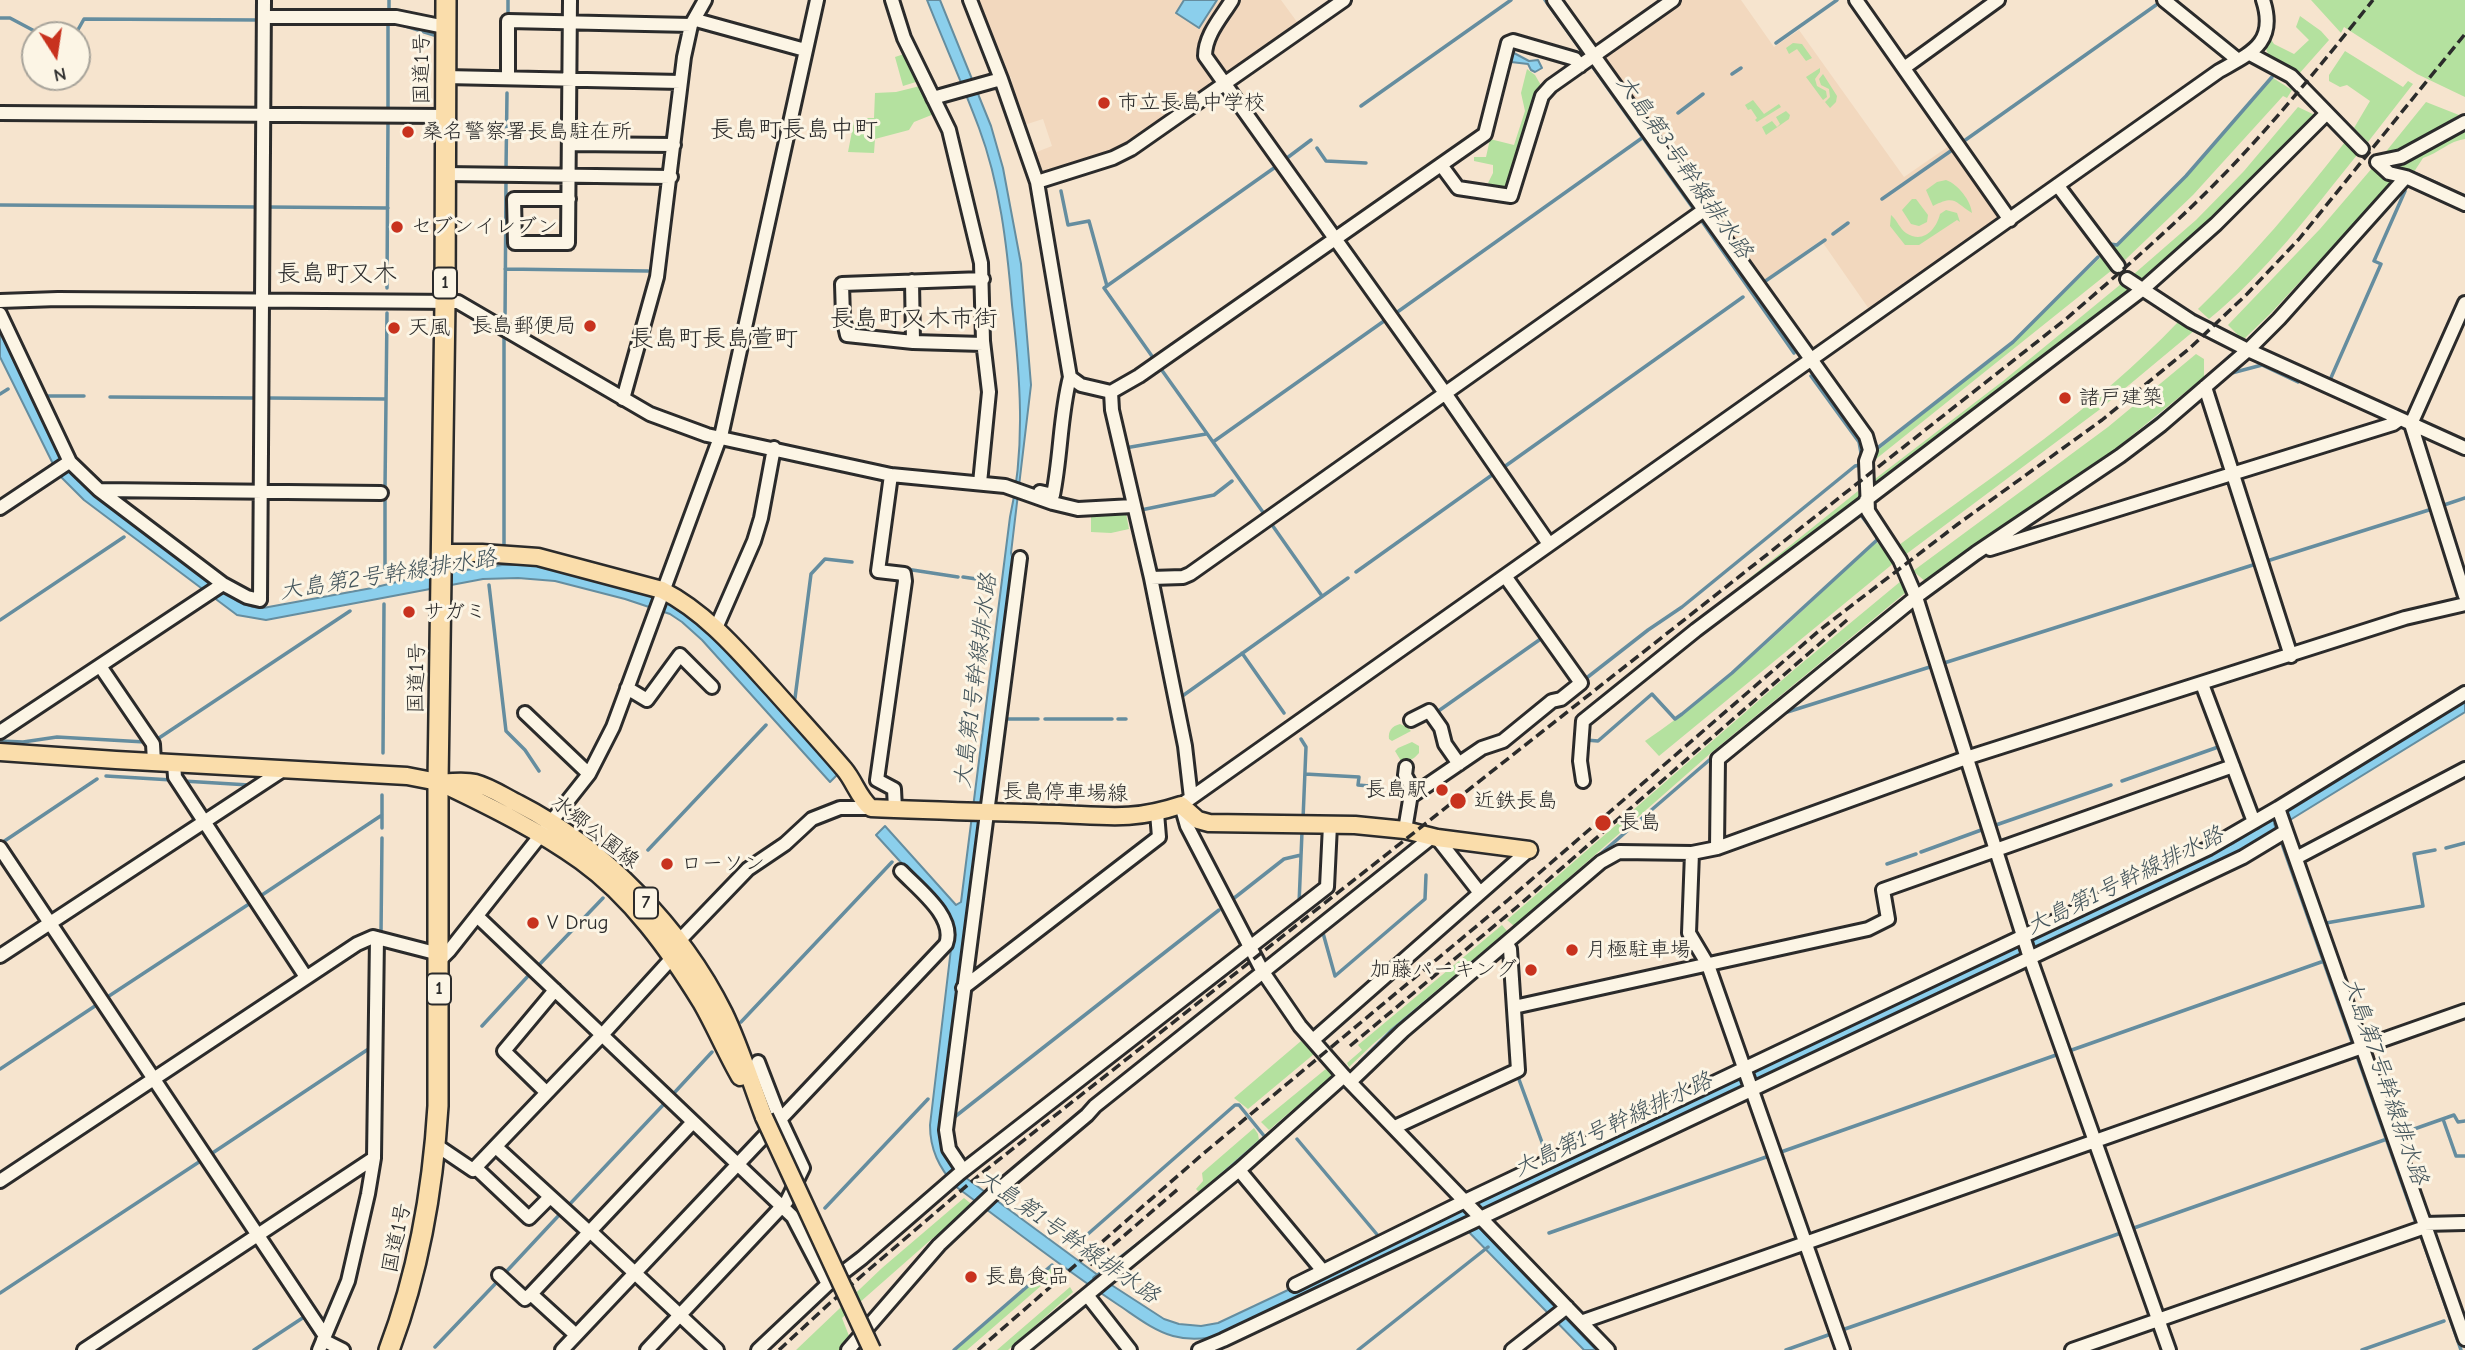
<!DOCTYPE html>
<html>
<head>
<meta charset="utf-8">
<style>
  body { margin:0 }
  #map { position:relative; width:2465px; height:1350px; overflow:hidden; background:#f6e4ce; font-family:"Comic Neue",sans-serif }
  canvas { display:block }
  .north { position:absolute; left:21px; top:21px; width:70px; height:70px; box-sizing:border-box; background:#fcf5e5; border:2px solid #a8a49b; border-radius:50%; rotate:168deg; font-size:19px; font-weight:700; line-height:28px; text-align:center; color:#2b2b2b }
  .north::after { content:''; display:block; margin:auto; width:24px; height:32px; background:#c8321e; clip-path:polygon(50% 0,100% 100%,50% 72%,0 100%) }
</style>
</head>
<body>
<div id="map">
<canvas width="2465" height="1350"></canvas>
<div class="north">N</div>
</div>
<script>
const ctx = document.querySelector('canvas').getContext('2d');
ctx.lineJoin = 'round';
function fillPath(path, color) { ctx.fillStyle = color; ctx.fill(path, 'evenodd'); }
function strokePath(path, color, width, dash) { ctx.strokeStyle = color; ctx.lineWidth = width; ctx.lineCap = dash ? 'butt' : 'round'; ctx.setLineDash(dash || []); ctx.stroke(path); }
function write(font, color, halo, rows, align = 'center') {
  ctx.font = font + ' "Comic Neue","Klee One",sans-serif'; ctx.lineWidth = 6; ctx.setLineDash([]); ctx.textBaseline = 'middle'; ctx.strokeStyle = halo; ctx.fillStyle = color; for (const [text, x, y, turn = 0] of rows) {
    ctx.save(); ctx.translate(x, y); ctx.rotate((+turn || 0) * Math.PI / 180); ctx.textAlign = isNaN(turn) ? turn : align; if (halo) ctx.strokeText(text, 0, 0); ctx.fillText(text, 0, 0); ctx.restore();
  }
}
const built = new Path2D(`
  M977,0H1281L1300,26L1151,132L1106,157L1045,173L1033,166L1029,155L1052,146L1043,119L1021,126L1011,77L1004,74Z
  M1680,0H1741L1774,47L1799,30L1904,177L1952,144L1956,153L1999,216L1869,309L1821,240L1761,283L1601,58Z`);
const green = new Path2D(`
  M2311,0H2465V97L2417,74L2344,27L2341,33Z
  M2300,16L2321,31L2329,40L2298,75L2270,59L2266,49L2270,38L2274,44L2294,54L2309,40L2296,27Z
  M1793,43L1802,44L1812,58L1806,61L1797,49L1789,54L1786,48Z
  M2345,51L2403,87L2408,81L2413,84L2368,142L2354,128L2370,101L2347,85L2340,87L2329,81V75Z
  M907,53L919,81L903,86L895,57Z
  M1820,68V72L1815,79L1817,86L1826,91L1827,97L1823,100L1806,77Z
  M1527,69L1535,75L1542,87L1509,188L1496,189L1488,183L1493,173V165L1474,161V157H1486L1490,139L1514,145L1525,111L1521,93Z
  M1823,74L1837,96L1836,102L1830,108L1825,102L1830,97L1829,89L1821,85L1819,79Z
  M2273,78L2292,90L2287,98L2283,96L2193,195L2125,260L2110,246H2117L2187,176Z
  M920,86L934,114L914,122L909,130L875,139L874,153L848,152L854,121L862,122L863,118H874L875,93L896,92Z
  M1753,100L1764,114L1779,104L1781,107L1757,122L1755,120L1757,118L1751,109L1748,110L1745,105Z
  M2426,102L2459,115L2399,152L2405,146L2384,154Z
  M2298,107L2317,116L2217,219L2145,283L2134,274L2196,220L2244,171Z
  M1786,111L1790,115L1789,119L1766,135L1762,127L1772,121L1777,127L1780,124L1776,117Z
  M2465,126V139C2449,141 2439,153 2423,158L2412,175L2393,168V165L2406,161Z
  M2345,142L2357,155C2311,212 2266,273 2209,319L2198,309C2252,257 2299,201 2345,142Z
  M2373,167L2392,182L2271,313L2243,340L2228,325L2320,229Z
  M1946,180C1958,184 1971,201 1972,213C1955,203 1956,194 1933,206L1926,190L1937,182Z
  M1912,199H1916L1928,215L1927,222L1919,226L1911,224L1902,210Z
  M1946,210L1957,213L1960,222L1957,220L1919,245H1905L1890,226L1891,215C1897,220 1900,229 1906,233C1923,244 1936,230 1940,214Z
  M2101,257L2112,270L1871,463L1872,455L2013,342Z
  M2121,284L2133,291L1871,491V482L2003,381Z
  M2178,322L2195,330L2099,410L1905,555L1899,545C1995,474 2096,408 2178,322Z
  M2196,354L2204,359V377L2114,450L1997,529L1926,582L1913,571L2108,427Z
  M1858,491L1860,502L1579,717L1578,716Z
  M1126,513L1129,529L1111,533L1091,532V516Z
  M1876,541L1895,562L1659,756L1645,741C1729,684 1802,611 1876,541Z
  M1901,581L1905,593L1712,752L1514,926L1507,920L1796,668Z
  M1400,724L1407,727L1411,731L1392,741L1389,739C1388,731 1392,726 1400,724Z
  M1412,742L1419,746V753C1414,759 1409,762 1401,761L1395,751L1398,748Z
  M1502,925L1507,931L1373,1044L1349,1067L1347,1063L1362,1050L1358,1045Z
  M1301,1041L1314,1054L1248,1109L1234,1098Z
  M1327,1068L1332,1076L1269,1130L1261,1122Z
  M1254,1128L1258,1134L1259,1140L1199,1192L1196,1189L1203,1181L1202,1173Z
  M964,1198L975,1207L939,1243L934,1237L842,1318L851,1341L844,1350H796L882,1268Z
  M1053,1266L1057,1272L967,1350H956Z
  M1070,1287L1073,1292L1008,1350H997Z`);
const water = new Path2D(`
  M927,0H940L991,126L1003,168L1021,264L1031,385L1011,553L1013,560L942,1133L958,1172L1110,1284L1164,1319L1179,1324L1201,1326L1218,1323L1481,1199H1487L2234,843L2465,701V712L2243,849L1490,1208L1482,1209L1470,1218L1596,1350H1584L1460,1223L1226,1334C1208,1339 1191,1341 1173,1336C1152,1330 1134,1315 1117,1304C1061,1267 1008,1225 955,1186C939,1167 930,1150 930,1125L953,932L947,913L876,835L885,826L956,905L961,902L1010,517C1026,447 1020,375 1012,305C1007,246 1000,184 979,128C963,85 944,43 927,0Z
  M1184,0H1217L1199,28L1176,13Z
  M1514,53L1529,61L1538,60L1542,68L1535,72L1531,70L1528,64L1511,62V54Z
  M0,328L61,457L80,481L237,601L253,607L263,608L372,588L422,576L502,565H536L576,573L631,587L676,603L712,633L839,773L830,782L702,640L682,622L670,614L625,599L555,581L518,578L483,579L266,620L237,615L84,500L58,474L0,357Z`);
const stream = new Path2D(`
  M1545,0L1586,57
  M389,12V0
  M508,15V0
  M0,18H10L42,35
  M396,23L434,35
  M75,35L84,19L259,20
  M1776,43L1837,0
  M1590,63L1695,211
  M1732,74L1741,68
  M1361,106L1511,0
  M388,112V22
  M1678,113L1703,94
  M1964,141L2156,5
  M1317,148L1326,161L1366,163
  M1287,158L1311,140
  M506,170L507,93
  M2414,173L2439,184
  M1061,191L1068,225L1089,221L1107,286
  M2463,195L2465,196
  M1882,199L1955,148
  M0,205L257,207
  M267,207L388,208
  M1699,217L1794,353
  M1833,234L1848,223
  M2110,244L2117,245L2186,176L2272,77
  M505,269L648,271
  M1764,282L1825,240
  M387,288L388,120
  M1396,313L1642,138
  M505,324L506,179
  M2250,338L2274,315
  M1154,359L1104,288L1274,168
  M2223,363L2230,356
  M1161,369L1265,515
  M2228,374L2262,365L2298,382
  M1811,376L1859,442L1861,453
  M2330,380L2381,264L2374,261L2405,191
  M0,394L8,389
  M44,396H84
  M110,397L254,398
  M268,398L386,399
  M1213,442L1384,321
  M1125,448L1206,434
  M1875,450L2013,342L2098,257
  M1504,467L1743,297
  M385,488L387,313
  M385,497V577
  M2444,505L2465,498
  M1141,510L1214,495L1232,481
  M1270,522L1322,596
  M1996,532L2115,452L2180,400
  M504,545V336
  M2267,561L2432,509
  M906,569L958,577
  M1356,572L1492,475
  M963,577L990,581
  M489,585L506,731L525,750L539,771
  M0,620L124,537
  M1242,653L1284,713
  M1944,663L2256,564
  M1584,680L1648,630L1682,607L1855,466L1860,465
  M1181,697L1348,578
  M795,698L811,574L825,559L852,562
  M1437,712L1542,638
  M1781,714L1933,666
  M1007,719H1038
  M1045,719H1112
  M1118,719H1126
  M1301,739L1306,747L1303,819
  M156,740L350,611
  M1586,740L1598,741L1652,694L1675,719L1682,714L1732,673L1877,540V536L1860,514
  M0,741L23,742L57,737L145,742
  M383,753L384,604
  M1305,774L1359,777L1358,785L1381,787
  M106,776L172,780
  M183,781L249,785
  M2122,781L2221,746
  M2275,824L2417,1226
  M1993,826L2111,785
  M382,828V795
  M3,842L97,779
  M2446,848L2465,843
  M648,850L766,725
  M1921,852L1984,829
  M1887,864L1916,854
  M259,897L382,815
  M1233,899L1284,859L1301,855
  M1299,904L1302,832
  M2326,923L2423,906L2414,854L2435,850
  M1517,926L1714,756
  M1323,933L1335,976L1425,899L1426,875
  M381,934L382,838
  M538,966L603,898
  M106,998L252,902
  M741,1022L892,862
  M482,1026L529,975
  M2069,1051L2324,961
  M1360,1062L1392,1030L1503,938
  M0,1069L98,1004
  M1517,1074L1547,1156
  M675,1092L712,1052
  M952,1119L1219,910
  M2443,1119L2456,1156H2465
  M2400,1134L2454,1115L2458,1122L2465,1121
  M1297,1139L1380,1238
  M1781,1152L2059,1054
  M211,1154L370,1048
  M1202,1192L1322,1087
  M568,1206L664,1104
  M825,1208L928,1099
  M2131,1229L2387,1139
  M1549,1233L1769,1156
  M2420,1233L2461,1350
  M1072,1248L1235,1105H1239L1265,1137
  M505,1273L561,1213
  M1094,1278L1174,1216
  M0,1293L202,1160
  M1073,1314L1079,1309
  M1842,1330L2121,1233
  M435,1347L496,1283
  M254,1350L304,1317L317,1337
  M954,1350L1052,1265
  M1358,1350L1488,1247
  M1786,1350L1831,1334
  M2362,1350L2444,1321`);
const minor = new Path2D(`
  M892,0L904,38L949,130L981,263L983,341L989,392L980,483
  M970,0L1001,79L1037,182L1070,377C1060,416 1061,455 1053,495L1040,492
  M1232,0C1221,18 1205,35 1205,56L1445,393L1549,544
  M1554,0L1866,436L1870,450L1866,461L1868,511L1900,560L1916,597L2030,958L2169,1350
  M1856,0L2010,220
  M2164,0L2238,60
  M264,17H396L445,27
  M696,20L805,50
  M2250,54L2291,76L2362,149
  M1904,68L1998,0
  M445,77L681,82
  M508,78V21L691,25
  M933,98L1001,79
  M0,113L445,116
  M569,144L674,145
  M2377,162L2389,173L2406,177L2465,204
  M2377,162L2401,157L2465,122
  M1441,165L1458,188L1511,196L1542,96L1551,86L1673,0
  M445,174L671,177
  M1037,182L1113,158L1131,149L1344,0
  M2058,186L2118,266
  M569,199H514L515,243H568L570,0
  M2127,279L2191,321L2248,350L2465,448
  M912,281L913,342L847,335L843,317L842,284L983,279
  M0,301L58,299L458,302L650,414L707,435L891,475L1005,486L1053,503L1078,509L1133,506
  M2465,303L2411,424L2465,596
  M0,314L70,462L99,490L381,493
  M913,342L983,344
  M1070,377L1081,385L1111,392L1112,410L1151,578L1185,746L1191,798
  M2205,387L2291,656
  M1111,392L1139,376L1485,134L1508,43L1513,41L1575,59L1580,66
  M623,399L657,277L684,57L691,25L705,0
  M891,475L878,571L904,574L905,581L877,780L894,789L895,809
  M99,490L223,584L247,597L260,600L264,0
  M1866,500L2143,289L2216,224L2327,113
  M0,508L69,462
  M1990,549L2393,424L2400,419
  M1151,578L1183,577L1190,574L1704,210
  M716,628L754,541L761,518L774,448
  M100,666L153,744L154,762
  M2202,684L2254,822
  M627,688L647,700L680,655L712,687
  M525,713L589,774
  M1411,720L1429,711L1441,728L1445,744L1459,764
  M0,732L223,584
  M174,764L175,777L306,977
  M1583,781L1580,761L1583,721L1696,630L1866,502
  M1410,797L1482,748L1503,741L1552,701L1561,699L1581,683L1505,576
  M2278,808L2465,1339
  M1405,830L1412,788L1405,775L1406,767
  M1437,838L1480,893
  M0,848L325,1336
  M1717,848L1718,759L1916,597L1976,553L2120,456L2161,425L2248,350L2279,319L2406,177
  M1692,853L1689,933L1708,965L1843,1350
  M2296,858L2465,769
  M673,947L748,869L785,844L812,819L840,808H871
  M0,956L283,770
  M672,958L602,1035L793,1217L828,1284L758,1350
  M439,961L449,951L589,774L613,727L722,432L817,0
  M963,988L1159,837L1157,813
  M1514,1007L1868,929L1888,919L1883,890L2233,766
  M1313,1040L1529,850
  M1351,1081L1403,1031L1601,862L1619,852L1692,853L1717,848L1966,758L2405,618L2465,604
  M546,1092L504,1051L555,990
  M1395,1127L1518,1070L1510,949L1507,944
  M436,1145L473,1170L602,1035L477,916
  M496,1147L589,1232
  M476,1168L529,1218L550,1197
  M963,1170L949,1149L946,1130L1020,558
  M1239,1170L1323,1271
  M0,1181L357,944L373,937L439,954
  M2424,1224L2465,1223
  M590,1231L717,1350
  M499,1275L525,1299L531,1294
  M828,1284L862,1258L960,1173L1327,887L1330,825
  M1295,1285L1465,1201L2209,848L2278,808L2465,693
  M1087,1295L1130,1350
  M1581,1322L2465,1011
  M576,1335L531,1294L693,1122
  M323,1340L343,1350
  M84,1350L374,1158
  M319,1350L348,1281L368,1194L374,1158L377,938
  M562,1350L946,944C956,917 918,889 901,871
  M647,1350L787,1201L803,1168L780,1119L758,1062
  M848,1350L939,1245L992,1195L1087,1115L1095,1106L1432,837
  M1020,1350L1239,1170L1344,1076
  M1199,1350L1223,1340L2243,857L2286,831
  M1512,1350L1567,1307
  M1608,1350L1344,1076L1300,1026L1263,972L1187,826L1181,805L2219,71C2251,53 2277,43 2263,0
  M2072,1350L2425,1227`);
const major = new Path2D(`
  M441,553H482L538,557L662,590C707,613 740,653 773,689C797,716 821,742 844,769C855,782 858,797 871,808C934,811 996,812 1059,814C1107,816 1133,821 1181,805L1198,820L1209,823L1355,825L1405,830L1437,838L1529,850
  M0,752L116,760L407,776C417,778 428,780 438,782C450,783 464,780 475,783C490,787 505,797 519,804C603,847 682,928 724,1013C740,1046 751,1083 764,1117
  M447,786C493,808 539,831 581,861C631,897 669,950 701,1002C715,1026 726,1053 740,1077`);
const highway = new Path2D(`
  M389,1350C419,1271 433,1189 438,1106V782L445,302L446,0`);
const rail = new Path2D(`
  M1350,1046L1517,907L1847,620
  M1090,1265L1178,1189
  M779,1350L830,1303L977,1177L2066,319C2124,269 2182,219 2235,163C2284,111 2328,56 2373,0
  M978,1350L1204,1153L1508,900L1821,629L1958,524L2102,420L2190,348L2247,294L2299,239L2465,34`);
const majorBridge = new Path2D(`
  M764,1117L872,1350`);
const markers = [
  [1104,103,7,"#c8321e"],
  [408,132,7,"#c8321e"],
  [397,227,7,"#c8321e"],
  [590,326,7,"#c8321e"],
  [394,328,7,"#c8321e"],
  [2065,398,7,"#c8321e"],
  [409,612,7,"#c8321e"],
  [1442,790,7,"#c8321e"],
  [1458,801,9,"#c8321e"],
  [1603,823,9,"#c8321e"],
  [667,864,7,"#c8321e"],
  [533,923,7,"#c8321e"],
  [1572,950,7,"#c8321e"],
  [1531,970,7,"#c8321e"],
  [971,1277,7,"#c8321e"]
];
const shields = [
  [445,283,24],
  [646,903,24],
  [439,989,24]
];
const shieldNames = [
  ["1",445,283],
  ["7",646,903],
  ["1",439,989]
];
const streetNames = [
  ["国道1号",422,69,-90],
  ["国道1号",417,678,-89],
  ["長島停車場線",1065,793,1],
  ["水郷公園線",595,832,38],
  ["国道1号",397,1238,-78]
];
const poiNames = [
  ["市立長島中学校",1118,103],
  ["桑名警察署長島駐在所",422,132],
  ["セブンイレブン",411,227],
  ["長島郵便局",576,326,"right"],
  ["天風",408,328],
  ["諸戸建築",2079,398],
  ["サガミ",423,612],
  ["長島駅",1428,790,"right"],
  ["近鉄長島",1474,801],
  ["長島",1619,823],
  ["ローソン",681,864],
  ["V Drug",547,923],
  ["月極駐車場",1586,950],
  ["加藤パーキング",1517,970,"right"],
  ["長島食品",985,1277]
];
const waterNames = [
  ["大島第3号幹線排水路",1684,167,55],
  ["大島第2号幹線排水路",388,575,-9],
  ["大島第1号幹線排水路",976,681,-83],
  ["大島第1号幹線排水路",2125,881,-26],
  ["大島第7号幹線排水路",2385,1081,71],
  ["大島第1号幹線排水路",1613,1125,-25],
  ["大島第1号幹線排水路",1068,1237,35]
];
const quarterNames = [
  ["長島町長島中町",794,130],
  ["長島町又木",337,274],
  ["長島町又木市街",914,319],
  ["長島町長島萱町",714,339]
];
fillPath(built, '#f2d8be');
fillPath(green, '#b4e19f');
fillPath(water, '#8bcfec');
strokePath(water, '#658d9f', 2);
strokePath(stream, '#658d9f', 3.5);
strokePath(minor, '#2b2b2b', 18);
strokePath(major, '#2b2b2b', 21);
strokePath(highway, '#2b2b2b', 24);
strokePath(minor, '#fcf5e5', 12);
strokePath(major, '#faddab', 16);
strokePath(highway, '#faddab', 19);
strokePath(rail, '#2b2b2b', 3.5, [10, 5]);
strokePath(majorBridge, '#2b2b2b', 21, []);
strokePath(majorBridge, '#faddab', 16);
for (const [x, y, r, color] of markers) { const dot = new Path2D(); dot.arc(x, y, r, 0, 2 * Math.PI); ctx.fillStyle = color; ctx.fill(dot); strokePath(dot, '#fcf5e5', 2.5); }
for (const [x, y, w] of shields) { const box = new Path2D(); box.roundRect(x - w / 2, y - 15.5, w, 31, 5); ctx.fillStyle = '#fcf5e5'; ctx.fill(box); strokePath(box, '#2b2b2b', 2); }
write('bold 19px', '#2b2b2b', null, shieldNames);
write('21px', '#2b2b2b', '#fcf5e5', streetNames);
write('21px', '#2b2b2b', '#fcf5e5', poiNames, 'left');
write('italic 23px', '#43545b', '#fcf5e5', waterNames);
write('24px', '#2b2b2b', '#fcf5e5', quarterNames);
</script>
</body>
</html>
